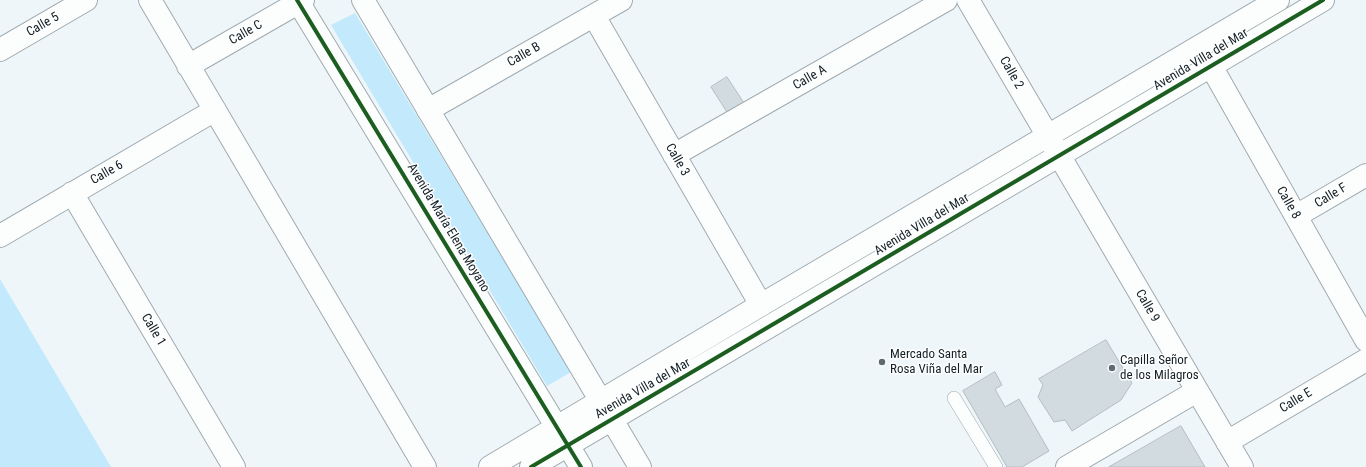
<!DOCTYPE html>
<html>
<head>
<meta charset="utf-8">
<style>
  body { margin:0 }
  canvas { display:block; background:#eef6fa }
</style>
</head>
<body>
<canvas width="1366" height="467"></canvas>
<script>
const ctx = document.querySelector('canvas').getContext('2d');
ctx.lineJoin = 'round';
function fillPath(path, color) { ctx.fillStyle = color; ctx.fill(path, 'evenodd'); }
function strokePath(path, color, width, dash) { ctx.strokeStyle = color; ctx.lineWidth = width; ctx.lineCap = dash ? 'butt' : 'round'; ctx.setLineDash(dash || []); ctx.stroke(path); }
function write(font, color, halo, rows, align = 'center') {
  ctx.font = font + ' "Roboto Condensed",sans-serif'; ctx.lineWidth = 3; ctx.setLineDash([]); ctx.textBaseline = 'middle'; ctx.strokeStyle = halo; ctx.fillStyle = color; for (const [text, x, y, turn = 0] of rows) {
    ctx.save(); ctx.translate(x, y); ctx.rotate((+turn || 0) * Math.PI / 180); ctx.textAlign = isNaN(turn) ? turn : align; if (halo) ctx.strokeText(text, 0, 0); ctx.fillText(text, 0, 0); ctx.restore();
  }
}
const green = new Path2D(`
  M355,13L571,372L547,386L331,25Z
  M0,279L111,467H0Z`);
const building = new Path2D(`
  M727,77L746,106L730,117L711,87Z
  M1106,340L1132,383L1121,400L1072,431L1065,420L1054,422L1038,397L1043,385L1039,379Z
  M995,372L1002,385L995,389L1005,407L1019,399L1049,451L1022,467H1007L963,391Z
  M1181,426L1205,467H1109Z`);
const lane = new Path2D(`
  M954,398L996,467`);
const street = new Path2D(`
  M150,0L425,467
  M968,0L1242,467
  M594,16L761,305
  M0,50L86,0
  M188,66L303,0
  M1211,66L1366,340
  M428,110L621,0
  M674,155L946,0
  M72,193L234,467
  M1296,216L1366,175
  M0,236L215,110
  M1227,442L1366,360
  M1067,467L1197,391`);
const secondary = new Path2D(`
  M297,0L581,467
  M363,0L640,467
  M490,467L761,305L1278,0
  M531,467L1323,0`);
const cycleway = new Path2D(`
  M297,0L581,467
  M531,467L1323,0`);
const markers = [
  [882,362,4,"#606b70"],
  [1112,368,4,"#606b70"]
];
const streetNames = [
  ["Calle 5",43,25,-30],
  ["Calle C",246,33,-30],
  ["Calle B",524,55,-30],
  ["Avenida Villa del Mar",1201,60,-31],
  ["Calle 2",1011,73,60],
  ["Calle A",810,78,-30],
  ["Calle 3",677,160,60],
  ["Calle 6",107,173,-30],
  ["Calle F",1331,196,-31],
  ["Calle 8",1288,203,60],
  ["Avenida Villa del Mar",922,225,-31],
  ["Avenida María Elena Moyano",448,228,59],
  ["Calle 9",1147,306,60],
  ["Calle 1",153,330,59],
  ["Avenida Villa del Mar",643,389,-30],
  ["Calle E",1296,401,-31]
];
const poiNames = [
  ["Mercado Santa",890,355],
  ["Rosa Viña del Mar",890,370],
  ["Capilla Señor",1120,361],
  ["de los Milagros",1120,376]
];
fillPath(green, '#c2e9fc');
fillPath(building, '#d1dbe0');
strokePath(building, '#b4bec2', 1);
strokePath(lane, '#a0aaaf', 14);
strokePath(street, '#a0aaaf', 24);
strokePath(secondary, '#a0aaaf', 24);
strokePath(lane, '#fcfefe', 13);
strokePath(street, '#fcfefe', 22);
strokePath(secondary, '#fcfefe', 22);
strokePath(cycleway, '#1b5e20', 4);
for (const [x, y, r, color] of markers) { const dot = new Path2D(); dot.arc(x, y, r, 0, 2 * Math.PI); ctx.fillStyle = color; ctx.fill(dot); strokePath(dot, '#fff', 1.5); }
write('13px', '#132026', '#fff', streetNames);
write('13px', '#132026', '#fff', poiNames, 'left');
</script>
</body>
</html>
